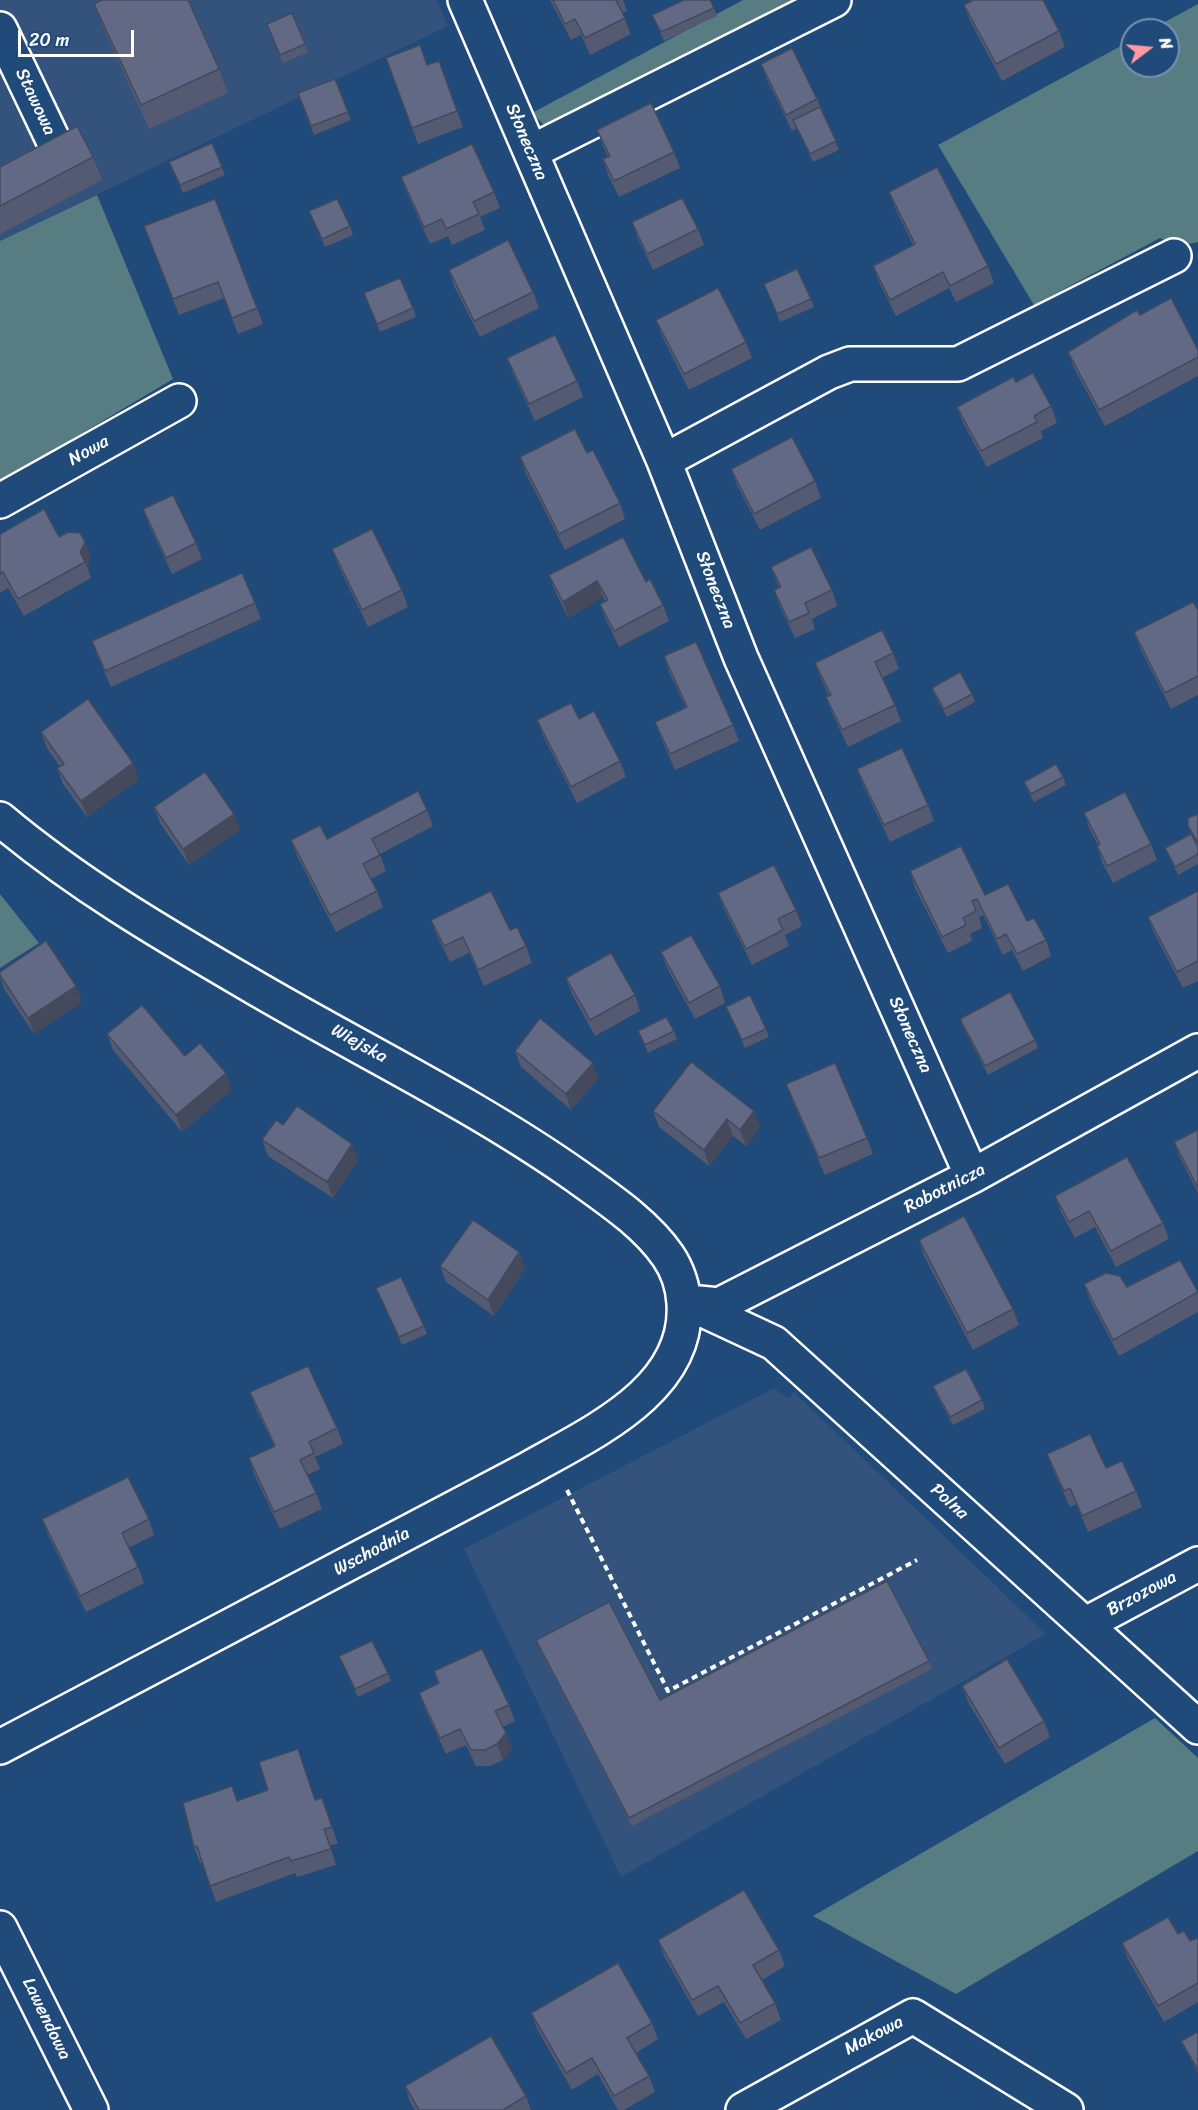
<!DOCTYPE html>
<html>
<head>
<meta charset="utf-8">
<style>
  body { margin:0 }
  #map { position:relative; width:1198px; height:2110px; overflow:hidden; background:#1f4a7a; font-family:Sriracha,sans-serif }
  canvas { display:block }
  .north { position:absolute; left:1120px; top:18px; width:60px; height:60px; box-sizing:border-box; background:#1f4a7a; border:2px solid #7992af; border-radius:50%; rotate:74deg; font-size:16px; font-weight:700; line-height:24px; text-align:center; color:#fff }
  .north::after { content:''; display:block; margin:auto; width:21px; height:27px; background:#ff9aa2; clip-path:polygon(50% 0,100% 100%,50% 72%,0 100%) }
  .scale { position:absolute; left:18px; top:30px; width:116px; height:27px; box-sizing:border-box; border:3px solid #fff; border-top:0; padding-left:8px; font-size:18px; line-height:21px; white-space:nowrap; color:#fff; -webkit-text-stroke:4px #1f4a7a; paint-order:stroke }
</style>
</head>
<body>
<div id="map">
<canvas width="1198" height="2110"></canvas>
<div class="north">N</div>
<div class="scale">20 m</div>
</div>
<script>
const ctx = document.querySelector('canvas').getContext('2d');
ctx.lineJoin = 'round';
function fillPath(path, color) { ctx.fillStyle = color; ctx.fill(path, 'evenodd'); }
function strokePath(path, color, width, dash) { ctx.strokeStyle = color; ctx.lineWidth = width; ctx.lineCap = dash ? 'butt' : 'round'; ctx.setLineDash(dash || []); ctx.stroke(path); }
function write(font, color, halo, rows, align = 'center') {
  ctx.font = font + ' Sriracha,sans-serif'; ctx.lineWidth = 4.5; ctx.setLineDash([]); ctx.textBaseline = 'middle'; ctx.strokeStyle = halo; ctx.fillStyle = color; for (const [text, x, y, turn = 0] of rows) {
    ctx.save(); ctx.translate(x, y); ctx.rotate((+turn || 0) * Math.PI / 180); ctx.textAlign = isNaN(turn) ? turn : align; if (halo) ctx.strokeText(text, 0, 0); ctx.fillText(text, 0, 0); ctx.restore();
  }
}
const built = new Path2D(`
  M0,0H437L448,26L0,241Z
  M774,1388L788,1399L794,1392L1046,1634L621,1877L464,1549Z`);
const green = new Path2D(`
  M743,0H805L549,130L532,113Z
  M1198,4V242L1179,246L1160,238L1034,305L938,145L1132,40V66H1168V30H1150Z
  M97,195L173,379L0,482V241Z
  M0,894L39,943L0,968Z
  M1155,1718L1198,1758V1851L956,1994L813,1916Z`);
const path = new Path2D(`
  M567,1490L668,1691L917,1560`);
const minor = new Path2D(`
  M465,0L664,461L741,658L972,1176
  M0,29L55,144
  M531,152L834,0
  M664,461L829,372L850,364H958L1174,256
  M0,501L179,401
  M0,819C76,883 161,933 247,983C357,1048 473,1103 578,1177C610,1200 646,1224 668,1256C677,1269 683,1287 684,1303C690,1390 591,1433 528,1469L0,1747
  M684,1301L774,1343L1198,1727
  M689,1302L719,1305L972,1176L1198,1051
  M1086,1624L1198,1564
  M0,1928L91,2110
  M743,2110L913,2016L1066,2110`);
const wall = new Path2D(`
  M550,0H623L627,11L622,13L631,34L590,55L581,35L571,40Z
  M969,0H1043L1059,31L1065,47L1002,81L970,21L964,5L970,2Z
  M94,4L219,69L228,93L149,129L103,27Z
  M714,8L717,16L664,41L652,15Z
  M270,32L305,44L308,52L283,63Z
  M386,58L427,65L439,61L463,127L418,144Z
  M761,64L817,99L839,150L813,162L797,128L792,131L767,80Z
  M335,79L351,120L314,135L298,93Z
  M597,130L674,152L680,168L619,197L608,175L603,159L608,157L603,146Z
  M93,157L102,180L0,234V167Z
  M169,162L222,167L225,175L183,193Z
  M401,177L494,192L500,208L480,217L485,230L452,245L448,236L430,244L407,193Z
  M889,192L988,266L994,283L956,302L949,288L896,316L879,282L873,266L913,245L895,208Z
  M309,211L350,226L353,235L325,247Z
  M632,222L698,229L704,245L653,270L638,239Z
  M144,226L257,308L263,324L238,334L224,298L179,315Z
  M449,270L533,292L539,308L480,337L454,286Z
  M764,284L811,299L814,307L780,322Z
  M367,301L413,308L416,317L380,332Z
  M1140,315L1198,350V376L1105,426L1074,368L1068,352Z
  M656,320L746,342L752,358L689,390L662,336Z
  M507,358L577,381L583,397L535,421L513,374Z
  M1016,382L1051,406L1057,423L1041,431L1043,438L987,467L963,423L957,407Z
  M520,457L620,503L625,519L565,550L526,474Z
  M731,469L815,481L821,498L760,530L737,485Z
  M143,509L196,543L202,559L172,574L149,525Z
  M0,534L59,537L85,542L91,558L87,566L91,578L24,616L8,588L0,593Z
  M332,549L402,590L408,607L368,627L338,565Z
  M771,567L832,590L837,606L812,619L815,629L795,638L780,607L774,590L779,588Z
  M549,575L646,582L663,605L669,621L619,647L606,620L600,604L606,602L603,597L568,618L555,591Z
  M255,603L261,619L111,687L98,657L92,641Z
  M1198,610V695L1171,709L1140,648L1134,632Z
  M893,653L899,669L882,678L895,705L901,721L848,747L832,713L826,697L829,696L821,679L815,663Z
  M664,656L733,725L739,741L675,770L661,738L655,722L686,708L669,672Z
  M932,688L972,694L975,702L947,717L935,696Z
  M579,719L620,761L626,777L577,803L543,736L537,720Z
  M41,732L139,779L87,817L63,784L57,768L60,767L47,748Z
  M857,769L928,805L934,821L890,842L863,785Z
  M1063,777L1066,785L1034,802L1027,790L1024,782Z
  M154,807L240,830L189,865L160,823Z
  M427,810L433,826L380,854L386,871L371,879L377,891L383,907L336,932L297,856L291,840L327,839Z
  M1084,813L1151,844L1157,860L1113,883L1102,862L1097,846L1098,845L1090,830Z
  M1198,814V864L1178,875L1165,848L1191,834L1188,826Z
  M910,871L985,895L1027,921L1046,940L1051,956L1023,971L1012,950L1003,955L983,915L979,917L982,928L970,934L972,941L948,953L915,888Z
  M1198,891V981L1183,988L1154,933L1148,917Z
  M718,893L796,910L802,926L785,935L789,946L752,965L724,909Z
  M431,920L510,930L526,946L532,963L484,986L469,953L450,962L437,936Z
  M661,952L720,986L725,1003L695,1019L667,968Z
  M0,972L82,1002L34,1034L4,989L0,977Z
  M566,978L635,995L640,1011L595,1036L572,994Z
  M726,1007L766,1029L769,1037L745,1048Z
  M960,1019L1035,1040L1038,1048L988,1075L963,1027Z
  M638,1031H674L677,1039L648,1053Z
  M107,1034L232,1089L182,1132L113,1050Z
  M515,1051L598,1079L571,1110L521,1067Z
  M691,1062L760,1127L746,1146L733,1136L709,1166L659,1127L653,1111Z
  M786,1084L867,1138L873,1154L825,1175L792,1100Z
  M283,1125L358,1160L333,1198L268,1156L262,1140Z
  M1198,1130V1193L1180,1158L1174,1142Z
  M1055,1196L1163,1223L1169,1239L1116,1267L1095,1227L1075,1238L1061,1212Z
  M919,1240L1013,1309L1019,1325L973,1350L924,1256Z
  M519,1252L525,1268L494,1316L446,1282L440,1266Z
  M1084,1284L1198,1293V1312L1119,1356L1090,1300Z
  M376,1288L424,1326L427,1334L402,1345Z
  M933,1386L982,1400L985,1409L953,1425L936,1394Z
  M250,1392L337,1428L343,1444L315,1457L320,1469L307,1475L316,1493L322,1509L280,1529L254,1474L249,1458L274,1446L256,1409Z
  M1047,1454L1106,1468L1136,1491L1142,1507L1088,1532L1076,1504L1070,1507L1053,1470Z
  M42,1519H149L154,1535L129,1548L138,1567L144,1583L86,1612L48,1535Z
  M536,1640L660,1700L929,1661L932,1669L632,1826L539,1648Z
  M339,1656L388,1673L391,1681L358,1697Z
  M434,1671L509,1705L515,1721L503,1727L512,1749L503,1760L490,1766H476L466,1745L446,1754L425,1709L419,1693L438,1684Z
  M962,1686L1044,1721L1050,1737L1005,1764L968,1702Z
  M232,1786L237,1801L316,1800L322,1798L338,1844L330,1845L336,1865L297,1877L295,1873L216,1902L202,1862L200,1863L194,1847Z
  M1178,1934L1190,1941L1198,1940V2002L1164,2022L1128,1959L1122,1943Z
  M658,1940L779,1950L785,1966L762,1980L775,2003L781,2020L746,2039L724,2002L698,2016L664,1956Z
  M531,2013L652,2023L658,2039L636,2053L649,2076L655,2092L624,2110H618L598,2074L572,2090L537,2029Z
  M1198,2032V2073L1185,2049L1181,2041Z
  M405,2086L526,2096L531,2110H415L410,2102Z`);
const shadedWall = new Path2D(`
  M85,542L91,558L87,566L80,552Z
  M597,581L603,597L568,618L563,602Z
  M133,763L139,779L87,817L81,801Z
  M234,814L240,830L189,865L183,849Z
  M76,986L82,1002L34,1034L28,1018Z
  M593,1063L598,1079L571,1110L566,1094Z
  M226,1073L232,1089L182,1132L176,1115Z
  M754,1111L760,1127L746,1146L740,1130Z
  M727,1119L733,1136L709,1166L704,1150Z
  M352,1144L358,1160L333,1198L327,1182Z
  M519,1252L525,1268L494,1316L488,1300Z
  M506,1733L512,1749L503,1760L497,1744Z`);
const building = new Path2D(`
  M102,0H188L219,69L141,105L94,4Z
  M553,0H616L625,18L585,38L575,19L565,24Z
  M684,0H710L714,8L661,32L652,15Z
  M971,0H1043L1059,31L996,64L964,5L972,1Z
  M292,13L305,44L280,55L267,24Z
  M420,45L427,65L439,61L457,111L412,128L386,58Z
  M792,48L817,99L786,115L761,64Z
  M335,79L348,112L311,126L298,93Z
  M651,103L674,152L614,181L603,159L610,156L597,130Z
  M820,107L836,141L810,154L793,120Z
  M77,126L93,157L0,206V167Z
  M212,143L222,167L180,185L169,162Z
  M472,144L494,192L473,202L479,214L446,229L442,219L424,227L401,177Z
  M937,167L988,266L950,286L943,272L890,300L873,266L915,244L889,192Z
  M682,198L698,229L647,254L632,222Z
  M215,199L257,308L232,318L218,282L173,299L144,226Z
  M337,199L350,226L322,239L309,211Z
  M508,240L533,292L474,321L449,270Z
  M797,269L811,299L777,314L764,284Z
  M400,278L413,308L377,324L364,293Z
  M718,288L746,342L684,374L656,320Z
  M1171,298L1198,350V357L1099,410L1068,352L1137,310L1140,315Z
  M555,335L577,381L529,404L507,358Z
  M1033,373L1051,406L1034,416L1037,422L981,451L957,407L1013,377L1016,382Z
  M575,429L587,453L593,450L620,503L559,534L520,457Z
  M792,437L815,481L754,514L731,469Z
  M173,495L196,543L166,558L143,509Z
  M44,509L59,537L68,532L80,533L85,542L80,552L85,562L18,599L3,572L0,574V534Z
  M372,529L402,590L362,610L332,549Z
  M623,537L646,582L650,579L663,605L614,631L600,604L608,600L597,581L563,602L549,575Z
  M811,547L832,590L805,603L809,613L789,622L774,590L781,587L771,567Z
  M242,573L255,603L105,671L92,641Z
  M1193,602L1198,610V676L1165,693L1134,632Z
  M882,630L893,653L875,662L895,705L842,730L826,697L831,695L815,663Z
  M696,642L733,725L670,754L655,722L687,707L664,656Z
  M960,672L972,694L944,709L932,688Z
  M88,699L133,763L81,801L57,768L64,764L41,732Z
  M571,703L579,719L594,711L620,761L571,787L537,720Z
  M902,748L928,805L884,825L857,769Z
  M1056,764L1063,777L1031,794L1024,782Z
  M205,772L234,814L183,849L154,807Z
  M418,791L427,810L372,839L380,855L363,864L377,891L330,915L291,840L320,825L327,839Z
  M1125,792L1151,844L1107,866L1097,846L1100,844L1084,813Z
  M1198,814V843L1188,826V818Z
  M1191,834L1198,847V854L1175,867L1165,848Z
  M961,846L985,895L1008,884L1027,921L1034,918L1046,940L1017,954L1006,934L997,939L977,899L972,901L976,911L963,918L966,925L942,937L910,871Z
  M774,865L796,910L778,919L783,930L746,949L718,893Z
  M491,891L510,930L517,927L526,946L478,970L463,937L444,946L431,920Z
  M1198,891V961L1177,972L1148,917Z
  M691,935L720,986L689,1003L661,952Z
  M46,941L76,986L28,1018L0,975V972Z
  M611,953L635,995L590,1020L566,978Z
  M1010,992L1035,1040L985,1066L960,1019Z
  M750,995L766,1029L742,1040L726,1007Z
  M142,1005L185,1056L200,1043L226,1073L176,1115L107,1034Z
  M666,1017L674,1031L645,1045L638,1031Z
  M540,1018L593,1063L566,1094L515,1051Z
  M691,1062L754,1111L740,1130L727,1119L704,1150L653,1111Z
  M835,1063L867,1138L819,1158L786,1084Z
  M297,1106L352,1144L327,1182L262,1140L276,1120L283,1125Z
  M1198,1130V1188L1174,1142Z
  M1127,1157L1163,1223L1111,1251L1089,1211L1069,1222L1055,1196Z
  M964,1216L1013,1309L967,1333L919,1240Z
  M473,1220L519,1252L488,1300L440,1266Z
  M1180,1260L1198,1292L1113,1340L1084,1284L1106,1273L1120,1276L1127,1287Z
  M401,1277L424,1326L399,1337L376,1288Z
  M308,1366L337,1428L309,1442L314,1453L300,1460L316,1493L274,1512L249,1458L275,1446L250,1392Z
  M966,1369L982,1400L950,1417L933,1386Z
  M1090,1434L1106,1468L1122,1461L1136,1491L1082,1516L1070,1488L1064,1491L1047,1454Z
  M128,1477L149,1519L122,1533L138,1567L80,1596L42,1519Z
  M887,1581L929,1661L629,1818L536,1640L609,1602L660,1700Z
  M372,1641L388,1673L355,1689L339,1656Z
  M482,1649L509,1705L495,1711L506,1733L497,1744L485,1750H471L460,1729L440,1738L419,1693L439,1683L434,1671Z
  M1007,1659L1044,1721L999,1748L962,1686Z
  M298,1749L315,1800L322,1798L332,1827L324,1829L331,1849L291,1861L289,1857L210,1886L197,1846L194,1847L183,1803L232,1786L237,1801L268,1790L259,1762Z
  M744,1890L779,1950L753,1965L775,2003L740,2023L718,1986L692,2000L658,1940Z
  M1168,1917L1178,1934L1184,1931L1190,1941L1197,1938L1198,1940V1983L1158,2006L1122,1943Z
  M618,1963L652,2023L627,2038L649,2076L614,2096L592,2058L566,2073L531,2013Z
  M1198,2032V2070L1181,2041Z
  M491,2036L526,2096L503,2110H419L405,2086Z`);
const streetNames = [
  ["Stawowa",35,102,65],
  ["Słoneczna",526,142,67],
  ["Nowa",89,451,-29],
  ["Słoneczna",715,590,69],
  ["Słoneczna",910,1035,66],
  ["Wiejska",359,1044,29],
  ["Robotnicza",945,1189,-27],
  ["Polna",949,1502,42],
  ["Wschodnia",372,1552,-28],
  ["Brzozowa",1142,1594,-28],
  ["Lawendowa",46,2019,64],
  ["Makowa",874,2036,-28]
];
fillPath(built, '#33537d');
fillPath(green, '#577d83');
strokePath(minor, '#fff', 38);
strokePath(path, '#fff', 4, [6, 4.5]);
strokePath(minor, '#1f4a7a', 33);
fillPath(wall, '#535a72');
fillPath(shadedWall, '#444a5c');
fillPath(building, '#616984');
strokePath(building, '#444a5c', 1.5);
write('18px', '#fff', '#1f4a7a', streetNames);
</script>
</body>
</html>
